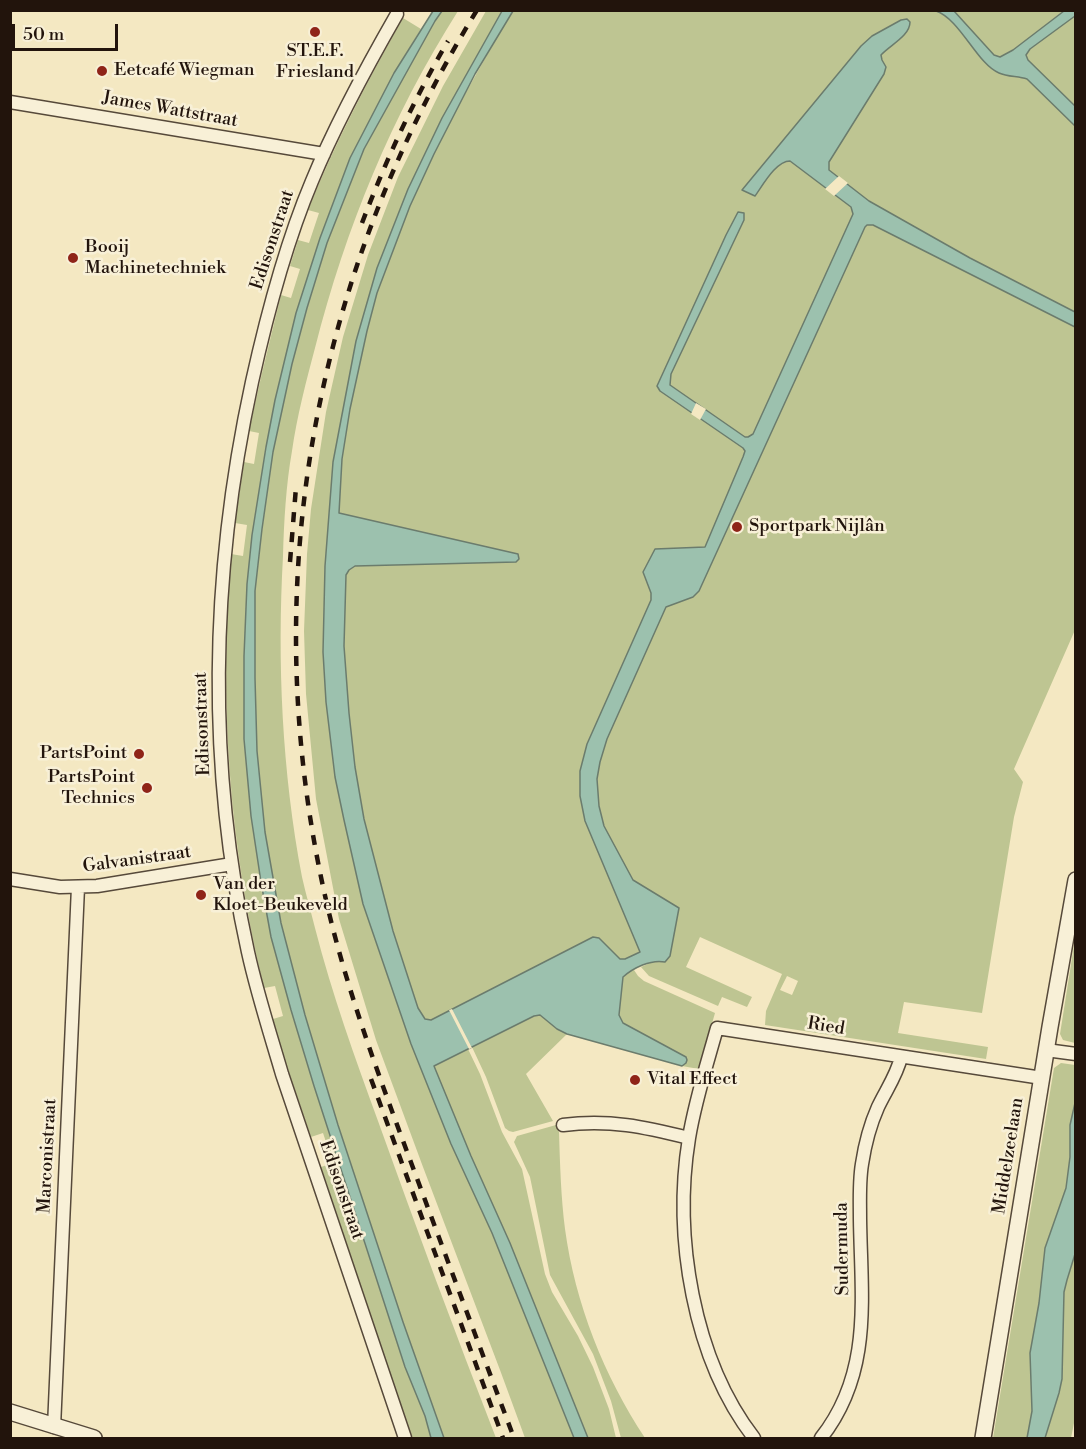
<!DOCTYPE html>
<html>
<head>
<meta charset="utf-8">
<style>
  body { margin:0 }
  #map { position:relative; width:1086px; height:1449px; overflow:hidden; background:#f4e8c2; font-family:"Libre Bodoni",serif }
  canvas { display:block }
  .frame { position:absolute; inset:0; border:12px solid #22140c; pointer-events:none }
  .scale { position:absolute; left:12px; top:24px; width:106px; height:27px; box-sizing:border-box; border:3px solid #22140c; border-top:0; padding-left:8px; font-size:18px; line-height:21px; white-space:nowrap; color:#22140c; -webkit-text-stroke:4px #f8f0d7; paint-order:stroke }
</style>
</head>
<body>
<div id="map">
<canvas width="1086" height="1449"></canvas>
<div class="frame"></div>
<div class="scale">50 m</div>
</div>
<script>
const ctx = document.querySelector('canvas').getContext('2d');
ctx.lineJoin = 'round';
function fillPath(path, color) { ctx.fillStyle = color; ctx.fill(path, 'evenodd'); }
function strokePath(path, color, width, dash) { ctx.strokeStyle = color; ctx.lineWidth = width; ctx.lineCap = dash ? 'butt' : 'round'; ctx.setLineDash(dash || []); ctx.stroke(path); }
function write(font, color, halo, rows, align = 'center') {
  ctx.font = font + ' "Libre Bodoni",serif'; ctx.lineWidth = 5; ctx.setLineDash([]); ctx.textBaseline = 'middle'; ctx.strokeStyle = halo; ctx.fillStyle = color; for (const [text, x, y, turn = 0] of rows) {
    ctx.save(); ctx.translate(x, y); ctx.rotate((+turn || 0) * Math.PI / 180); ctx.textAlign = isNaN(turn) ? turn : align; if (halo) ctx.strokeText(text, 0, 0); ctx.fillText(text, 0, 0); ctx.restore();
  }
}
const green = new Path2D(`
  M442,11H458C391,117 346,227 315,348C306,382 297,416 292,451C286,485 284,521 283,556C277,663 282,771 302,877C306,895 311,912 315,928C332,994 355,1058 378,1121C416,1227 455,1333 496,1438H444L403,1322L338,1125L305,1015L281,923L265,832L257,751L255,678V591L262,530L273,452L292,364L307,308L327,243L364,149L435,21Z
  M486,11H502L442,118L408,189L377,268L356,341L333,462L325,566L323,652L326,702L335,777L344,820L363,904L411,1044L451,1144L492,1233L574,1438H525L500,1370L423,1167L376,1040L339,919L316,799L306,694L304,631L307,554L311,509L326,412L343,337L368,255L398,177L443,86Z
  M513,11H1075V630L1014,769L1023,782L1014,817L982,1013L904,1002L898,1033L988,1047L986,1059L765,1025L766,1011L782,974L700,937L686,967L752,997L747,1007L722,997L718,1006L649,976L641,967L657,960L679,908L659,897L639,953L625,959H620L599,938L593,937L431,1020L425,1019L418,1008L393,931L364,819L355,767L349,713L344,646L346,575L349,569L355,566L516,562L519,559L518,554L339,513L342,459L350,409L367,331L377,293L410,206L434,154L456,110L505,23ZM787,976L798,981L792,995L780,990Z
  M403,18L421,29L394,73L350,158L320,238L275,400L266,447L252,535L247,584L244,656V739L251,816L261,882L271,937L291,1010L314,1086L405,1367L425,1416L431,1438H412L321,1167L333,1163L323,1133L311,1137L285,1061L273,1019L283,1016L275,986L264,988C229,845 219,702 231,554L243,556L247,525L235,523L244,462L254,464L259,433L249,431L262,373L281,295L291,298L300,269L290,266L298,240L309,243L319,213L308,210C335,143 368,80 403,18Z
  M1075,939L1076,1043H1075L1063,1040L1060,1034Z
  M634,970L638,976L644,981L715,1013L699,1069L682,1066L686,1063V1057L623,1023L619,1015L623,977L629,971Z
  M540,1015L557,1029L567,1034L526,1074L553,1121L513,1132L509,1131L505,1128L486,1077L472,1047L534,1016Z
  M468,1049L480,1074L502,1132L522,1169L545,1274L552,1292L578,1336L593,1367L609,1409L616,1438H588L510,1243L471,1156L433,1066Z
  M1061,1063L1075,1065V1103L1070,1125V1157L1066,1188L1045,1248L1039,1303L1030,1353L1032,1411L1027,1438H993L1054,1068Z
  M556,1125L559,1132C560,1165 561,1197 565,1229C575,1303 604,1376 645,1438H621L611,1401L593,1354L550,1275L530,1177L514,1142L517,1136Z
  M1075,1254V1418L1071,1438H1045L1059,1393L1062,1379L1064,1292L1067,1280Z`);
const water = new Path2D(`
  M433,11H442L435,21L364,149L327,243L307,308L292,364L273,452L262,529L255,591V678L257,751L265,832L281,923L305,1015L338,1125L403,1322L444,1438H431L425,1416L405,1367L314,1086L291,1010L271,937L261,882L251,816L244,739V656L247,584L252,535L266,447L275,400L296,313L320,238L350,158L394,73Z
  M502,11H513L475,74L434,154L410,206L377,293L367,331L350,409L342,459L339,513L518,554L519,559L516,562L355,566L349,570L346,575L344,646L349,713L355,767L364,819L393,931L418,1008L425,1019L431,1020L593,937L599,938L620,959H625L640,952L585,821L580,796V771L587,744L651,600V593L643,572L655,549L705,547L743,457L745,451L743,448L660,391L657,386L726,235L738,212L744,213V220L671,374L670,385L745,437H748L753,434L853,214L851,207L790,161C776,161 763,185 755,196L742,190L861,46L872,36L901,20L907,19L910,22C910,36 890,45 881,55L882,60L886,67L884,74L829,162V170L869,201L970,258L1075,312V327L873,225H867L865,227L699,591L693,597L666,607L607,739L600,762L597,779L599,806L604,826L633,880L679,908L670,956L665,962C651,959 633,968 623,977L619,1015L623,1023L686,1057L687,1060L686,1063L682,1066L567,1034L557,1029L540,1015L534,1016L434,1066L471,1156L510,1243L588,1438H574L492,1233L451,1144L411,1044L363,904L344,820L335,777L326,702L323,652L325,566L333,462L356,341L377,268L408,189L442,118Z
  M936,11H954L994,55L1000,57L1013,50L1064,11H1075V16L1030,49L1026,55L1028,60L1075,106V126L1027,79C1018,76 1008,77 999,73C977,64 960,19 936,11Z
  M1075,1103V1254L1067,1280L1064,1292L1062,1379L1059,1393L1045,1438H1027L1032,1411L1030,1353L1039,1303L1045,1248L1066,1188L1070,1157V1125Z`);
const pier = new Path2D(`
  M839,176L848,183L834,196L825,189Z
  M696,403L706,409L700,420L691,414Z
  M452,1009L472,1048L469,1049L449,1010Z`);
const minor = new Path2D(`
  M397,14C366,68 336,123 312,181C285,245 267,314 252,382C211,571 206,762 248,952C257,993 270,1033 282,1074L405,1438
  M10,102L324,154
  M10,879L60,887L97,886L232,864
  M1046,1050L1076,1054
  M563,1125C609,1119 645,1127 689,1138
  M54,1427L78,887
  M754,1438C693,1359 673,1236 689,1138C695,1101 707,1064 717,1028L1042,1078
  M821,1438C873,1372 861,1297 860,1219C860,1200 859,1182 862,1164C865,1144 870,1125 878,1107C886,1090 897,1075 901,1057`);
const tertiary = new Path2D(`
  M10,1412L94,1438
  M983,1438L1050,1027L1076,880`);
const rail = new Path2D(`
  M477,10C307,287 253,605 331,921C351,1001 380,1079 409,1157C444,1251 479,1345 514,1438
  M362,223C386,160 414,99 448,41
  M290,562L296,487
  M371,1079L503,1438`);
const markers = [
  [315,32,6,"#8f2418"],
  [102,71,6,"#8f2418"],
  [73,258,6,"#8f2418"],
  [737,527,6,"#8f2418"],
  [139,754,6,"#8f2418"],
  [147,788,6,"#8f2418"],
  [201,895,6,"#8f2418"],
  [635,1080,6,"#8f2418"]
];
const poiNames = [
  ["ST.E.F.",315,52,"center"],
  ["Friesland",315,73,"center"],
  ["Eetcafé Wiegman",114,71],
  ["Booij",85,248],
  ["Machinetechniek",85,269],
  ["Sportpark Nijlân",749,527],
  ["PartsPoint",127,754,"right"],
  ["PartsPoint",135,778,"right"],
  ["Technics",135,799,"right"],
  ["Van der",213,885],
  ["Kloet-Beukeveld",213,906],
  ["Vital Effect",647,1080]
];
const streetNames = [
  ["James Wattstraat",170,110,10],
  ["Edisonstraat",273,240,-72],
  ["Edisonstraat",203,724,-92],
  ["Galvanistraat",137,860,-8],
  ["Ried",826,1027,9],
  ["Marconistraat",48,1156,-87],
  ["Middelzeelaan",1009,1156,-81],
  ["Edisonstraat",341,1190,71],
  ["Sudermuda",843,1249,-91]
];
fillPath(green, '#bec592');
fillPath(water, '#9cc1ae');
strokePath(water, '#6b7c6d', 1.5);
fillPath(pier, '#f4e8c2');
strokePath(minor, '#56493a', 15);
strokePath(tertiary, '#56493a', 18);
strokePath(minor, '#f8f0d7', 12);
strokePath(tertiary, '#f8f0d7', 15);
strokePath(rail, '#22140c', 4.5, [10, 10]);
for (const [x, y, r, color] of markers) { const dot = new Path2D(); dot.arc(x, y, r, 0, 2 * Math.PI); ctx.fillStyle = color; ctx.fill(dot); strokePath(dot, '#f8f0d7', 2); }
write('18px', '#22140c', '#f8f0d7', poiNames, 'left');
write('18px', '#22140c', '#f8f0d7', streetNames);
</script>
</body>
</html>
